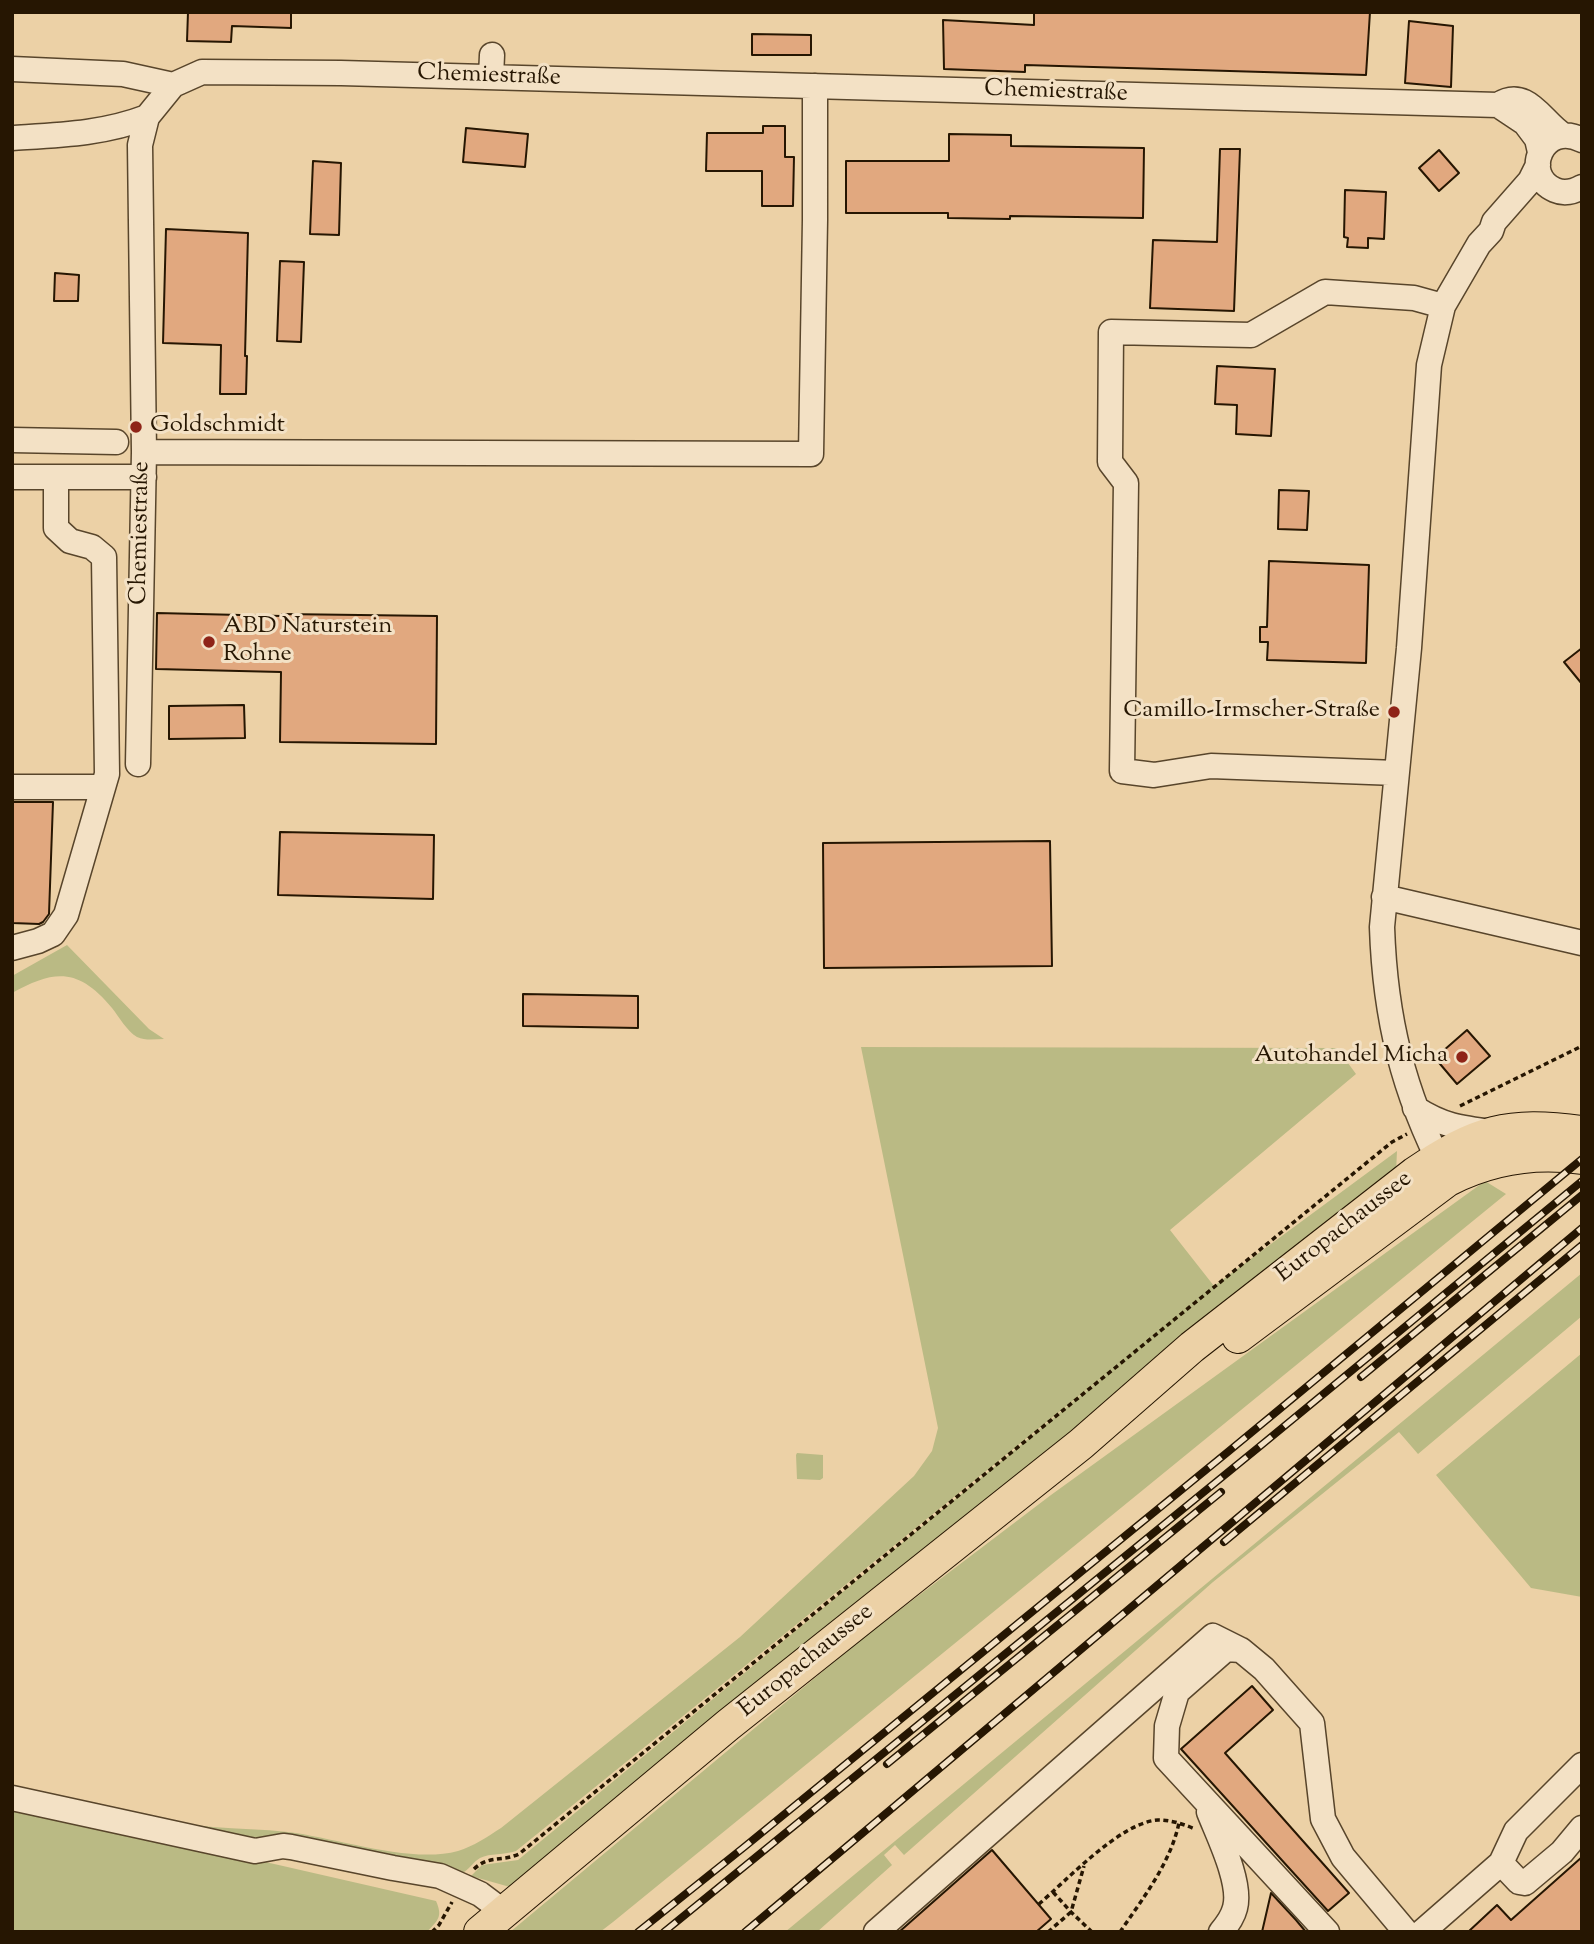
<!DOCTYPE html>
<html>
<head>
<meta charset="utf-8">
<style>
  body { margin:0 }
  #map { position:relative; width:1594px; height:1944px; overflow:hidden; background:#ecd1a6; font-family:"Sorts Mill Goudy",serif }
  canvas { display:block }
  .frame { position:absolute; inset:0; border:14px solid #261602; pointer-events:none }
</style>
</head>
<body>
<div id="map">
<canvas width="1594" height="1944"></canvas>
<div class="frame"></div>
</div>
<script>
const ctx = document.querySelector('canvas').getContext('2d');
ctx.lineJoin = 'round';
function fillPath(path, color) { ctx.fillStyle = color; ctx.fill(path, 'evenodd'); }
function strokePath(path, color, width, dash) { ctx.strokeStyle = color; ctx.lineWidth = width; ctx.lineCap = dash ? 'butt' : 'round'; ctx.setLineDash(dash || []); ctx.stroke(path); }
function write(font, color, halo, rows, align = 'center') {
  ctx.font = font + ' "Sorts Mill Goudy",serif'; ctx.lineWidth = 6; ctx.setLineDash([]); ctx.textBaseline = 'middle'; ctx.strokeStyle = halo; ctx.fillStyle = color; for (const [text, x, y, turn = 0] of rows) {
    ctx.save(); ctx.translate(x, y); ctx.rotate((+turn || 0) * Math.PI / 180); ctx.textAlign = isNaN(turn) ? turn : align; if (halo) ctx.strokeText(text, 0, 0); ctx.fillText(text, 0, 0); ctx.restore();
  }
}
const green = new Path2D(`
  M67,945L149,1029L164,1039C155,1039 146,1041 137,1037C127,1031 119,1017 112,1008C79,968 55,969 12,993V976Z
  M861,1047L1337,1048L1356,1074L1170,1230L1214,1286L1397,1151L1396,1173L1375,1192L1120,1389L1010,1484L510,1887L471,1876L482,1865L518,1860L1126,1358L516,1851C505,1855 490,1853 480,1858C473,1862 469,1870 462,1873L266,1848L149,1818C171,1821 192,1825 213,1827C238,1829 263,1829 288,1832C338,1838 410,1864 458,1851C474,1846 487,1837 501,1828L740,1637L914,1476L932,1451L938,1428Z
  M1485,1181L1506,1194L613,1922L600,1932H510L864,1637L1051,1495Z
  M1582,1273V1316L1418,1454L1399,1432L1213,1582L904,1855L895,1845L884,1855L892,1865L817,1932H785Z
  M1582,1353V1597L1531,1588L1436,1475Z
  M797,1453L823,1455V1478L820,1480L797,1479L796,1455Z
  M12,1804L436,1901C443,1917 438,1920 427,1932H12Z`);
const building = new Path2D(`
  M188,12H291V28L232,26L231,42L187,41Z
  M1034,12H1370L1366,75L1025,65V72L944,69L943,20L1034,25Z
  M1409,21L1453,26L1451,87L1405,83Z
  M752,34L811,35V55H752Z
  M763,126H785V157H794L793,206H762V171H706L707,133H763Z
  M466,128L528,134L525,167L463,162Z
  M949,134L1011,135V146L1144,148L1143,218L1010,216V219L948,218V213H846V161H949Z
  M1220,149H1240L1234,311L1150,308L1153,240L1217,242Z
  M1439,150L1459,173L1439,191L1419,168Z
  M313,161L341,163L339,235L310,234Z
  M1345,190L1386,192L1384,239L1368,238V248L1347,247L1348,238L1344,237Z
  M166,229L248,233L245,356H247L246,394H220L221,345L163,343Z
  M280,261L304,262L301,342L277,341Z
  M55,273L79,275L78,301H54Z
  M1217,366L1275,369L1271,436L1236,434L1237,405L1215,404Z
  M1279,490L1309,491L1307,530L1278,529Z
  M1269,561L1369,565L1366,663L1267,660L1268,642H1260V627H1267Z
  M157,613L282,616V614L437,616L436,744L280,742L281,672L156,669Z
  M1582,648V684L1564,662Z
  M244,705L245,738L169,739V706Z
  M12,802H53L49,914L43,922L39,924L12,923Z
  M280,832L434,835L433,899L278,895Z
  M1050,841L1052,966L824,968L823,843Z
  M523,994L638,996V1028L523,1026Z
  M1467,1030L1490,1056L1457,1084L1435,1058Z
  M1252,1686L1273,1710L1225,1753L1349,1893L1328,1911L1181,1749Z
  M992,1850L1051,1919L1036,1932H899Z
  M1582,1857V1932H1468L1497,1905L1511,1920Z
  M1271,1893L1296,1920L1306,1932H1262Z`);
const path = new Path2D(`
  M1460,1106L1582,1046
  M474,1869C489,1855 501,1862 519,1854L1392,1142L1407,1134
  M1053,1892L1071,1912L1092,1932
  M1039,1904C1067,1880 1121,1822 1158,1820C1171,1820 1183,1824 1195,1829
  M432,1932L439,1925L452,1902
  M1048,1932L1071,1912L1084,1866
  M1120,1932C1143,1898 1170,1864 1179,1823`);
const minor = new Path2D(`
  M12,69L123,74L173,85
  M491,77L492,55
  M1498,105L1525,123L1537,139L1540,152
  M12,138C59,135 103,134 147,117
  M1582,140C1543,120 1520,175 1555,190C1564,194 1573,192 1582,187
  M12,440L116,442
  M144,452L811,454L815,220V86
  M12,477H144
  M138,764L144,452L140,145L147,117L173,85L202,72L341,73L1498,105C1527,86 1542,122 1563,135
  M1396,773L1211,766L1154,775L1122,771L1126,483L1110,462L1111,332L1251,335L1325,292L1414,298L1443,306
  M12,787H103
  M1384,897L1582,943
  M12,948L38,941L53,934L66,915L107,774L104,557L92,547L70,541L56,528V477
  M1415,1108C1443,1126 1460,1128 1493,1132
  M1445,1173C1403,1092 1385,1018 1382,927L1409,648L1429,365L1443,306L1479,244L1491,231L1494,222L1530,181L1538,165
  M1241,1650L1226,1649L1177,1692L1167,1726L1166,1758L1327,1932
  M12,1798L255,1851L283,1846L291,1847L393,1868L440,1876L480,1894L504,1912
  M1209,1812C1218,1835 1242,1883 1235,1908C1233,1916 1227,1925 1221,1932
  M1501,1863L1519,1882L1525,1883L1562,1852L1582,1828
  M876,1932L1213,1636L1241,1650L1264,1669L1312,1723L1323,1819L1343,1857L1406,1932
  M1422,1932L1501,1863L1516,1831L1582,1765`);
const major = new Path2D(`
  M1238,1337L1448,1180C1491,1158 1534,1151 1582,1158
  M480,1932L728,1725L1081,1444L1192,1347L1415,1173C1477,1131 1507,1122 1582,1132`);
const rail = new Path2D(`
  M1361,1377L1582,1195
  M1224,1542L1582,1245
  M887,1764L1221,1492
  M638,1932L743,1848L1229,1451L1582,1159
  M664,1932L1259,1447L1582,1181
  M745,1932L1582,1228`);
const markers = [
  [136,427,7,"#8f2418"],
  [209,642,7,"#8f2418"],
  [1394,712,7,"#8f2418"],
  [1462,1057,7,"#8f2418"]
];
const streetNames = [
  ["Chemiestraße",489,77,2],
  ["Chemiestraße",1056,93,2],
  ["Chemiestraße",142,533,-89],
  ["Europachaussee",1345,1228,-38],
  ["Europachaussee",807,1662,-39]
];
const poiNames = [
  ["Goldschmidt",150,427],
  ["ABD Naturstein",223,628],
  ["Rohne",223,656],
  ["Camillo-Irmscher-Straße",1380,712,"right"],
  ["Autohandel Micha",1448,1057,"right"]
];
fillPath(green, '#baba84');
fillPath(building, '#e1a87f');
strokePath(building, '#261602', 2);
strokePath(minor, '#58452b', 27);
strokePath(major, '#261602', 34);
strokePath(path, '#261602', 3.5, [5, 3.5]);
strokePath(minor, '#f3e1c5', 24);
strokePath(major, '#ecd1a6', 32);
strokePath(rail, '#261602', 8);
strokePath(rail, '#f3e1c5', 5, [16]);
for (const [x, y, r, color] of markers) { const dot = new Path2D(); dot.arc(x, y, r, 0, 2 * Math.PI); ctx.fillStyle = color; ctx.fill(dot); strokePath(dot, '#f3e1c5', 2.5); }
write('24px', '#261602', '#f3e1c5', streetNames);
write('24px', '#261602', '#f3e1c5', poiNames, 'left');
</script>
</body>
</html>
